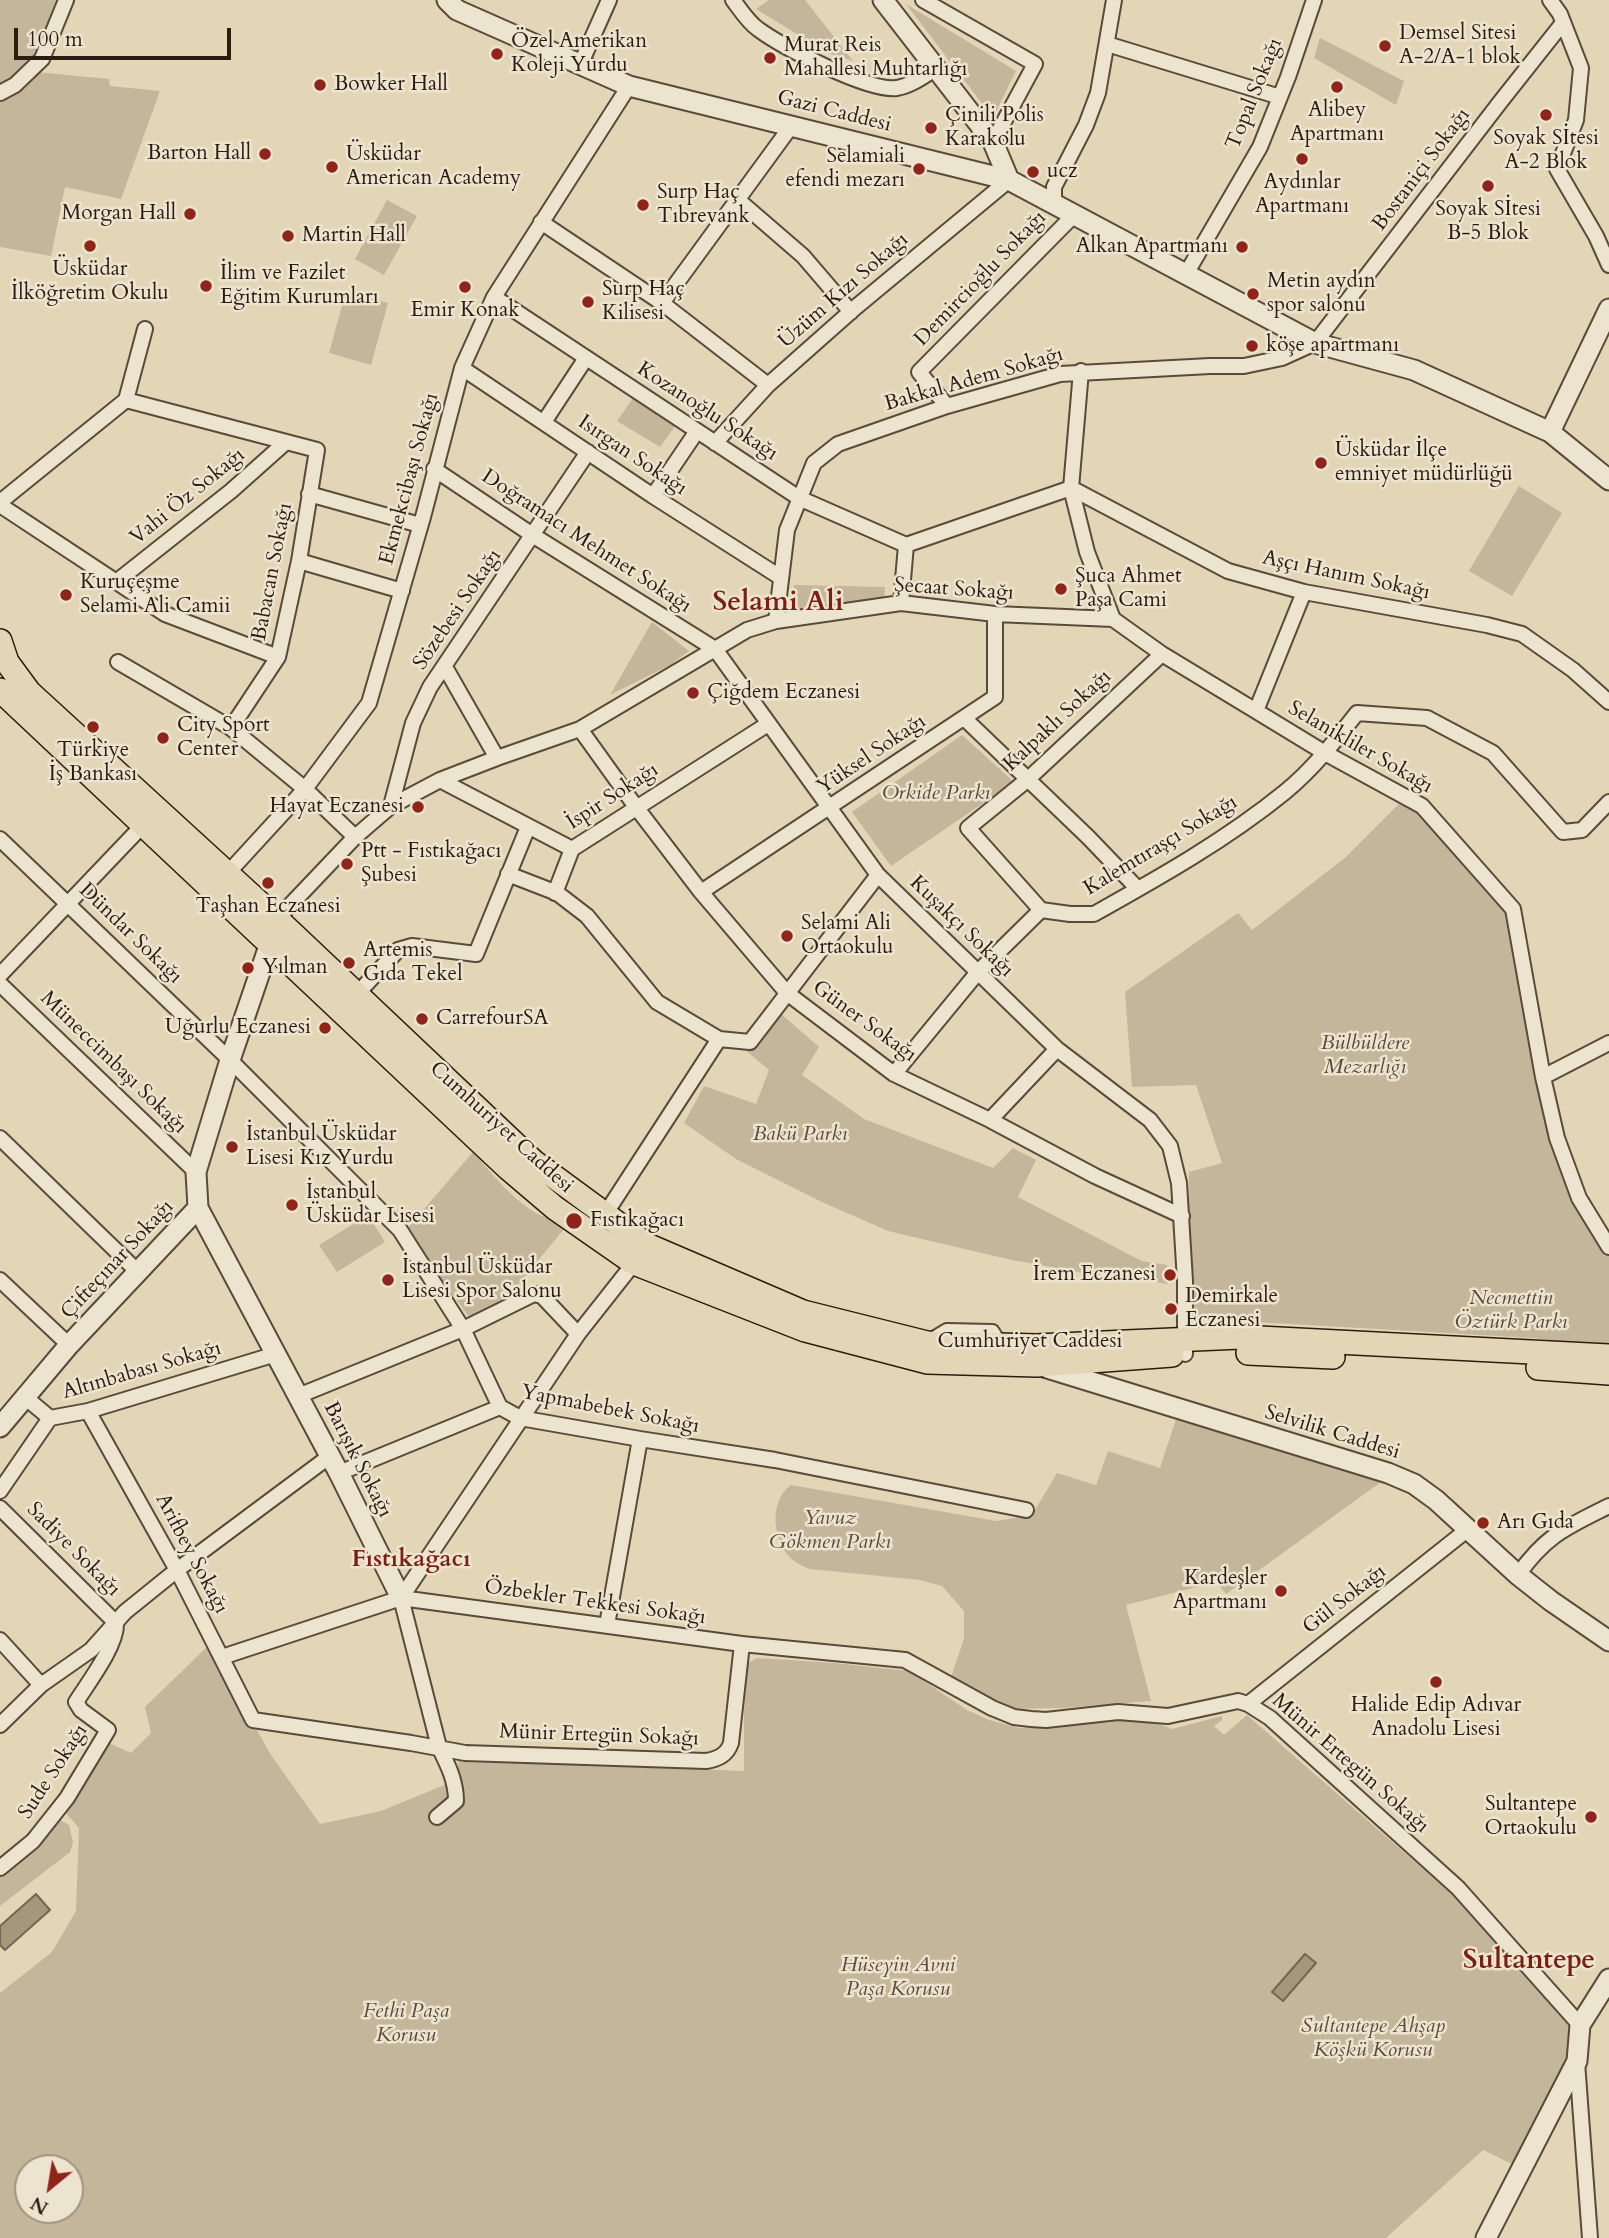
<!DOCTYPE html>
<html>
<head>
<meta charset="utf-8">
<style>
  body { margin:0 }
  #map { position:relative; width:1609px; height:2238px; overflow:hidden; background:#e3d6b6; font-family:Cardo,serif }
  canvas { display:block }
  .north { position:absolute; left:14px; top:2154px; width:70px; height:70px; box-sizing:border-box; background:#ede4d0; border:2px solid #9f9483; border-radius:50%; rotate:210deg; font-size:19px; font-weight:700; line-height:28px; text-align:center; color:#2b1c10 }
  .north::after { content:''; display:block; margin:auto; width:24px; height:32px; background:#8f2418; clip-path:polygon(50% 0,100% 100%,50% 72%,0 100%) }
  .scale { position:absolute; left:14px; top:28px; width:217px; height:32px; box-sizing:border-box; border:4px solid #2b1c10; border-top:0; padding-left:9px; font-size:21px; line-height:24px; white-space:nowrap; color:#2b1c10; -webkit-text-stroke:5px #ede4d0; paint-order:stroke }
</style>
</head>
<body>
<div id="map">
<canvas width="1609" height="2238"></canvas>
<div class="north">N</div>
<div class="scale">100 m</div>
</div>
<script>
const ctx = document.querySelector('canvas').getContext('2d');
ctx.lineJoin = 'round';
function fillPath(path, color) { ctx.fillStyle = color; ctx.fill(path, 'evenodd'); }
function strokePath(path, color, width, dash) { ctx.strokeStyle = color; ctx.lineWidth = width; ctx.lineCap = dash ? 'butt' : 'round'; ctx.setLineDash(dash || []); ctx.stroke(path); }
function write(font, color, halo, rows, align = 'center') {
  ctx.font = font + ' Cardo,serif'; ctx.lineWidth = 5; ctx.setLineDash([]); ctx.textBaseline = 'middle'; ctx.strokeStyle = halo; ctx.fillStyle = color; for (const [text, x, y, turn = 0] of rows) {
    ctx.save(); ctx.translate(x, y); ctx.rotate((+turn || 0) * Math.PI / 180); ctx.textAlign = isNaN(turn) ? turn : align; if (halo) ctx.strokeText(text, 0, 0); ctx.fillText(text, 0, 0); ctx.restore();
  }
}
const green = new Path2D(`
  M0,0H56C43,37 37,67 0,87Z
  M769,0H805L853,61L828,53L756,9Z
  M906,4L1016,71L993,118Z
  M1320,38L1404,81L1396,105L1314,58Z
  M36,72L109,79L110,86L160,91L121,199L65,187L51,256L0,247V98Z
  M387,200L417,216L384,275L355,259Z
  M346,291L388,303L371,365L329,353Z
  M633,398L676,425L660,447L617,421Z
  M1519,486L1562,513L1512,596L1469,571Z
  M794,585L885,587L884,602L790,615Z
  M652,622L689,651L670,665L610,695Z
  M962,735L1014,782L891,866L852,812Z
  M1400,803L1417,813L1507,910L1576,1205L1603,1251L1609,1255V1348L1533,1338L1186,1318L1189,1172L1222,1163L1196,1085L1132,1087L1125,992L1238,913L1252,930L1346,857Z
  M779,1012L819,1047L802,1075L864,1119L993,1168L1013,1148L1036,1160L1018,1197L1142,1261L1167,1265L1168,1284L1090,1274L1012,1260L888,1231L822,1202L736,1159L684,1123L704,1086L756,1104L769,1070L743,1048Z
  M473,1152C492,1174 511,1198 536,1213C545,1218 556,1221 565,1228L511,1293L472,1321L406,1230Z
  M368,1215L385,1242L337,1272L319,1245Z
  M1176,1419L1399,1469L1226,1594L1216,1582L1126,1605L1151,1701L1063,1708L1003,1709L951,1677L964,1639V1611L942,1586L920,1580L810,1569C805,1567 798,1564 794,1561C772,1544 768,1501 791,1485L996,1521L1032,1515L1057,1473L1096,1485L1108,1451L1160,1468Z
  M209,1645L271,1755L320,1824L381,1811L459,1779L458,1761L744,1771V1712L747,1664L757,1658L834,1663L909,1671L967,1710L989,1720L1020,1728L1052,1727L1125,1718L1153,1721L1172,1729L1222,1716V1720L1214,1726L1224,1735L1247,1715L1454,1896L1569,2026L1573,2043L1570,2055L1512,2164L1483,2150L1386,2238H0V1993L52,1952L76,1911L79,1828L65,1812L109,1743L131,1753L151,1733L145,1707ZM28,2168H70V2210H28Z
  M58,1819L69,1825L73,1842L70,1852L0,1906V1873L42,1841Z`);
const water = new Path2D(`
  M36,1894L50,1910L5,1950L0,1945V1926Z
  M1305,1954L1316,1963L1283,2001L1272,1992Z`);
const minor = new Path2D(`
  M733,0C740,9 748,22 758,29C782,47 869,92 897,88C912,85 924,76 936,68
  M923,0L1035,64L993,142
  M1550,0L1560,14L1581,68L1576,120L1557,169L1596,236L1609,265
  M1107,44L1280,97
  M581,63L609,0
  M0,93L15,85L42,59L66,0
  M737,199L803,256L851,312
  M1054,204V187L1086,125L1098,93L1114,0
  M541,222L662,303L768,385
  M1186,274L1260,147L1288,77L1314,0
  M494,297L799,498L906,545
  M662,303L792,125
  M462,368L653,496L780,577
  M1081,371L1071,488L1087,552L1113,619L1162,654L1256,711L1325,753L1422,806L1513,909L1543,1077L1557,1138L1579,1198L1609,1247
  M126,400L145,329
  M947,406L919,372L1074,215
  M544,422L586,358
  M715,443L768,385L856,307L1009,180
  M434,469L534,536L715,649L878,875L1057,1049L1150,1120L1170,1146L1179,1183L1185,1281V1354
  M309,494L420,525
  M653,496L697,431
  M0,502L126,400L317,450L299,561L278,657L231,728
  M0,505L165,614L278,657
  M299,561L402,591
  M116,582L231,491L286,442
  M901,603L906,545L1071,488L1228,571L1304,592L1487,625L1522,634L1573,670L1609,702
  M776,621L787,530L814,463L838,444L947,406L1060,374L1210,366H1244L1282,358L1315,343L1501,101L1562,24
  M118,662L231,728L305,789L355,837
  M445,667L497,758
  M1256,711L1304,592
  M964,718L1088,837L1138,889
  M580,729L636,807L701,892L787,993L894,1074L990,1120L1095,1176L1182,1216
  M440,780L572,849L768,724
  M391,806L413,723L430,687L588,452
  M0,839L230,1060L400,1230L463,1329L500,1407L520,1418L640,1439L775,1460L1026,1510
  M227,874L305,789L369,703L423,517L462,368L494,297L629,86
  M508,874L557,893L587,916L657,1002L719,1039L750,1042L878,875
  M701,892L995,697V614
  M555,893L572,849
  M1041,910L968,828L1027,780L1162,654
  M275,925L277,919L355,837L391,806L440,780L497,758L580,729L747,630L776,621L901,603L995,614L1113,619
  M0,975L144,824
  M0,984L196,1172
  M356,995L398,950L412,946L476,954L528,827
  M894,1074L978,972L1041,910L1070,914H1094C1160,877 1226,840 1285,792C1313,769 1335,741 1357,713L1427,718L1493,753L1563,832L1582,830L1609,802
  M1543,1077L1609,1043
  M990,1120L1057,1049
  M0,1138L137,1271
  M604,1216L719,1039
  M0,1280L69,1345
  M929,1342L947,1331L992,1332L1001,1346
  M298,1396L463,1329L534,1294L542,1296L578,1334
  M26,1398L50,1418L88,1411L276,1354
  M88,1411L177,1570L253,1720L411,1743L465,1753L706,1761C718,1759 727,1755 731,1743L742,1644L905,1660L992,1708L1014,1717L1031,1719L1046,1720L1118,1712L1168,1716L1238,1701L1248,1704L1270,1718L1458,1888L1580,2025
  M339,1473L500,1407
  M0,1491L50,1418
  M0,1508L116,1623
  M1518,1575C1546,1535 1567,1527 1609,1506
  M401,1598L578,1334L634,1263
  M401,1598L439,1747C448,1765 456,1781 456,1801L437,1817
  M607,1625L640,1439
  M0,1640L41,1685
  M222,1657L401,1598L742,1644
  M1248,1704L1467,1530
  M0,1725L41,1685L91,1650L125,1612L177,1570L330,1456
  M0,1868L33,1841L67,1798L108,1730L81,1710L76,1702C88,1683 117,1645 116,1624
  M1577,2062L1590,2238`);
const tertiary = new Path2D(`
  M447,0L457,10L629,86L1009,180L1315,343L1414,370L1550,432L1609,480
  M883,0L993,142L1009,180
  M1550,432L1609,309
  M270,943L230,1060L196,1172L198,1208L339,1473L401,1598
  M1047,1368L1388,1473L1414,1484L1436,1500L1518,1575L1551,1601L1609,1641
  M0,1427L69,1345L198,1208
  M1486,2238L1577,2061L1580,2025L1609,1979`);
const primary = new Path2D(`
  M0,641L7,662L29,692L277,919L534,1162L647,1245L803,1312L927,1343L1036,1346L1240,1337L1609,1356
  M0,690L508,1168L555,1208L634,1263L805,1330L927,1362L1037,1365L1172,1355
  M1248,1353L1333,1357
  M1538,1368L1609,1373`);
const markers = [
  [1385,46,7,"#8f2418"],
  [497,54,7,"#8f2418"],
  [770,58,7,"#8f2418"],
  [320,85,7,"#8f2418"],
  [1337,87,7,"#8f2418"],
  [1546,115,7,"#8f2418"],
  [931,128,7,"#8f2418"],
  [265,154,7,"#8f2418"],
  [1302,159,7,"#8f2418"],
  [332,167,7,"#8f2418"],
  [919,169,7,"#8f2418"],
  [1033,172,7,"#8f2418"],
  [1488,186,7,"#8f2418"],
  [643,205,7,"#8f2418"],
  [190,214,7,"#8f2418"],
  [288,236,7,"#8f2418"],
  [90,246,7,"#8f2418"],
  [1242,247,7,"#8f2418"],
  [206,286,7,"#8f2418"],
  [465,287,7,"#8f2418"],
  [1253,294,7,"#8f2418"],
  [588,302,7,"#8f2418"],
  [1252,346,7,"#8f2418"],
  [1321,463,7,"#8f2418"],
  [1061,589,7,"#8f2418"],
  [66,595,7,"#8f2418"],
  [693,693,7,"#8f2418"],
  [93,727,7,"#8f2418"],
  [163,738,7,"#8f2418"],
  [418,807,7,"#8f2418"],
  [347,864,7,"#8f2418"],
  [268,883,7,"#8f2418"],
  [787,936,7,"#8f2418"],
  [349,963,7,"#8f2418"],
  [248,968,7,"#8f2418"],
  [422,1019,7,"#8f2418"],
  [325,1028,7,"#8f2418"],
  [232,1147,7,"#8f2418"],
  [292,1205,7,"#8f2418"],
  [574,1221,9,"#8f2418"],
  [1170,1275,7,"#8f2418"],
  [388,1280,7,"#8f2418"],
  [1171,1309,7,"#8f2418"],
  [1483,1523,7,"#8f2418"],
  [1281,1591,7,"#8f2418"],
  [1436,1682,7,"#8f2418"],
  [1591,1817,7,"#8f2418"]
];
const poiNames = [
  ["Demsel Sitesi",1399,34],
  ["A-2/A-1 blok",1399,58],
  ["Özel Amerikan",511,42],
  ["Koleji Yurdu",511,66],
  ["Murat Reis",784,46],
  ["Mahallesi Muhtarlığı",784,70],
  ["Bowker Hall",334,85],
  ["Alibey",1337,111,"center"],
  ["Apartmanı",1337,135,"center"],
  ["Çinili Polis",945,116],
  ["Karakolu",945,140],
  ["Soyak Sİtesi",1546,139,"center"],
  ["A-2 Blok",1546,163,"center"],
  ["Barton Hall",251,154,"right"],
  ["Üsküdar",346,155],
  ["American Academy",346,179],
  ["Selamiali",905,157,"right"],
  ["efendi mezarı",905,181,"right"],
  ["ucz",1047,172],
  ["Aydınlar",1302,183,"center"],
  ["Apartmanı",1302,207,"center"],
  ["Surp Haç",657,193],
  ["Tıbrevank",657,217],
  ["Soyak Sİtesi",1488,210,"center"],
  ["B-5 Blok",1488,234,"center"],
  ["Morgan Hall",176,214,"right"],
  ["Martin Hall",302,236],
  ["Alkan Apartmanı",1228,247,"right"],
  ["Üsküdar",90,270,"center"],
  ["İlköğretim Okulu",90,294,"center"],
  ["İlim ve Fazilet",220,274],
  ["Eğitim Kurumları",220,298],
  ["Metin aydın",1267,282],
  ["spor salonu",1267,306],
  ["Surp Haç",602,290],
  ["Kilisesi",602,314],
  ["Emir Konak",465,311,"center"],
  ["köşe apartmanı",1266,346],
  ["Üsküdar İlçe",1335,451],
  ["emniyet müdürlüğü",1335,475],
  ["Şuca Ahmet",1075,577],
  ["Paşa Cami",1075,601],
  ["Kuruçeşme",80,583],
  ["Selami Ali Camii",80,607],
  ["Çiğdem Eczanesi",707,693],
  ["City Sport",177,726],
  ["Center",177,750],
  ["Türkiye",93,751,"center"],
  ["İş Bankası",93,775,"center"],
  ["Hayat Eczanesi",404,807,"right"],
  ["Ptt - Fıstıkağacı",361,852],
  ["Şubesi",361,876],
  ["Taşhan Eczanesi",268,907,"center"],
  ["Selami Ali",801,924],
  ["Ortaokulu",801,948],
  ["Artemis",363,951],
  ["Gıda Tekel",363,975],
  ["Yılman",262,968],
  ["CarrefourSA",436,1019],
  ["Uğurlu Eczanesi",311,1028,"right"],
  ["İstanbul Üsküdar",246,1135],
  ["Lisesi Kız Yurdu",246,1159],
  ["İstanbul",306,1193],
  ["Üsküdar Lisesi",306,1217],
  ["Fıstıkağacı",590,1221],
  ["İstanbul Üsküdar",402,1268],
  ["Lisesi Spor Salonu",402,1292],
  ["İrem Eczanesi",1156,1275,"right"],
  ["Demirkale",1185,1297],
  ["Eczanesi",1185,1321],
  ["Arı Gıda",1497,1523],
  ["Kardeşler",1267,1579,"right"],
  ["Apartmanı",1267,1603,"right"],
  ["Halide Edip Adıvar",1436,1706,"center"],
  ["Anadolu Lisesi",1436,1730,"center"],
  ["Sultantepe",1577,1805,"right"],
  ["Ortaokulu",1577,1829,"right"]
];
const streetNames = [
  ["Topal Sokağı",1255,94,-68],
  ["Gazi Caddesi",834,112,14],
  ["Bostaniçi Sokağı",1422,170,-53],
  ["Demircioğlu Sokağı",981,279,-46],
  ["Üzüm Kızı Sokağı",844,291,-41],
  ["Bakkal Adem Sokağı",974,380,-16],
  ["Kozanoğlu Sokağı",707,412,33],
  ["Isırgan Sokağı",632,456,34],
  ["Ekmekcibaşı Sokağı",410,479,-75],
  ["Vahi Öz Sokağı",188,497,-39],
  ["Doğramacı Mehmet Sokağı",586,542,33],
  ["Babacan Sokağı",273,572,-79],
  ["Aşçı Hanım Sokağı",1346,576,12],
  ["Şecaat Sokağı",954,590,4],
  ["Sözebesi Sokağı",458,610,-56],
  ["Kalpaklı Sokağı",1058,721,-43],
  ["Selanikliler Sokağı",1360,748,30],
  ["Yüksel Sokağı",872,755,-34],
  ["İspir Sokağı",613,797,-33],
  ["Kalemtıraşçı Sokağı",1161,846,-31],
  ["Kuşakçı Sokağı",961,927,44],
  ["Dündar Sokağı",130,934,44],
  ["Güner Sokağı",864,1022,36],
  ["Müneccimbaşı Sokağı",113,1063,44],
  ["Cumhuriyet Caddesi",501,1128,42],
  ["Çifteçınar Sokağı",118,1260,-47],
  ["Cumhuriyet Caddesi",1030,1342],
  ["Altınbabası Sokağı",142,1371,-16],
  ["Yapmabebek Sokağı",610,1410,11],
  ["Selvilik Caddesi",1332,1433,17],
  ["Barışık Sokağı",357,1460,63],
  ["Sadiye Sokağı",73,1550,45],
  ["Arifbey Sokağı",191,1554,62],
  ["Gül Sokağı",1345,1600,-38],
  ["Özbekler Tekkesi Sokağı",595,1603,8],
  ["Münir Ertegün Sokağı",599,1736,2],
  ["Münir Ertegün Sokağı",1350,1764,41],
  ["Sude Sokağı",54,1772,-57]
];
const parkNames = [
  ["Orkide Parkı",936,794],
  ["Bülbüldere",1365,1044],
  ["Mezarlığı",1365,1068],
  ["Bakü Parkı",800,1135],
  ["Necmettin",1511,1299],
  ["Öztürk Parkı",1511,1323],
  ["Yavuz",830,1519],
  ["Gökmen Parkı",830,1543],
  ["Hüseyin Avni",898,1966],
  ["Paşa Korusu",898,1990],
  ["Fethi Paşa",406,2012],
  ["Korusu",406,2036],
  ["Sultantepe Ahşap",1373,2027],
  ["Köşkü Korusu",1373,2051]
];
const quarterNames = [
  ["Fıstıkağacı",411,1560]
];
const districtNames = [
  ["Selami Ali",778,604],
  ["Sultantepe",1529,1962]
];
fillPath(green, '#c4b69a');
fillPath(water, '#a4977e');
strokePath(water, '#746652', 2);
strokePath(minor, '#594a3a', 18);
strokePath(tertiary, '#594a3a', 23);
strokePath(primary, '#2b1c10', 26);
strokePath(minor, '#ede4d0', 14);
strokePath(tertiary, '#ede4d0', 19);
strokePath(primary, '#e3d6b6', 23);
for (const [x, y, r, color] of markers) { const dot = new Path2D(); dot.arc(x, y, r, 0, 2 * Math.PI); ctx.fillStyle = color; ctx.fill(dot); strokePath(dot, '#ede4d0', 2.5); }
write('21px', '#2b1c10', '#ede4d0', poiNames, 'left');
write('21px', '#2b1c10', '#ede4d0', streetNames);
write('italic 21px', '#594a39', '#ede4d0', parkNames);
write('bold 24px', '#7a1f14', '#ede4d0', quarterNames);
write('bold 28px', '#7a1f14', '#ede4d0', districtNames);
</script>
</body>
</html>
